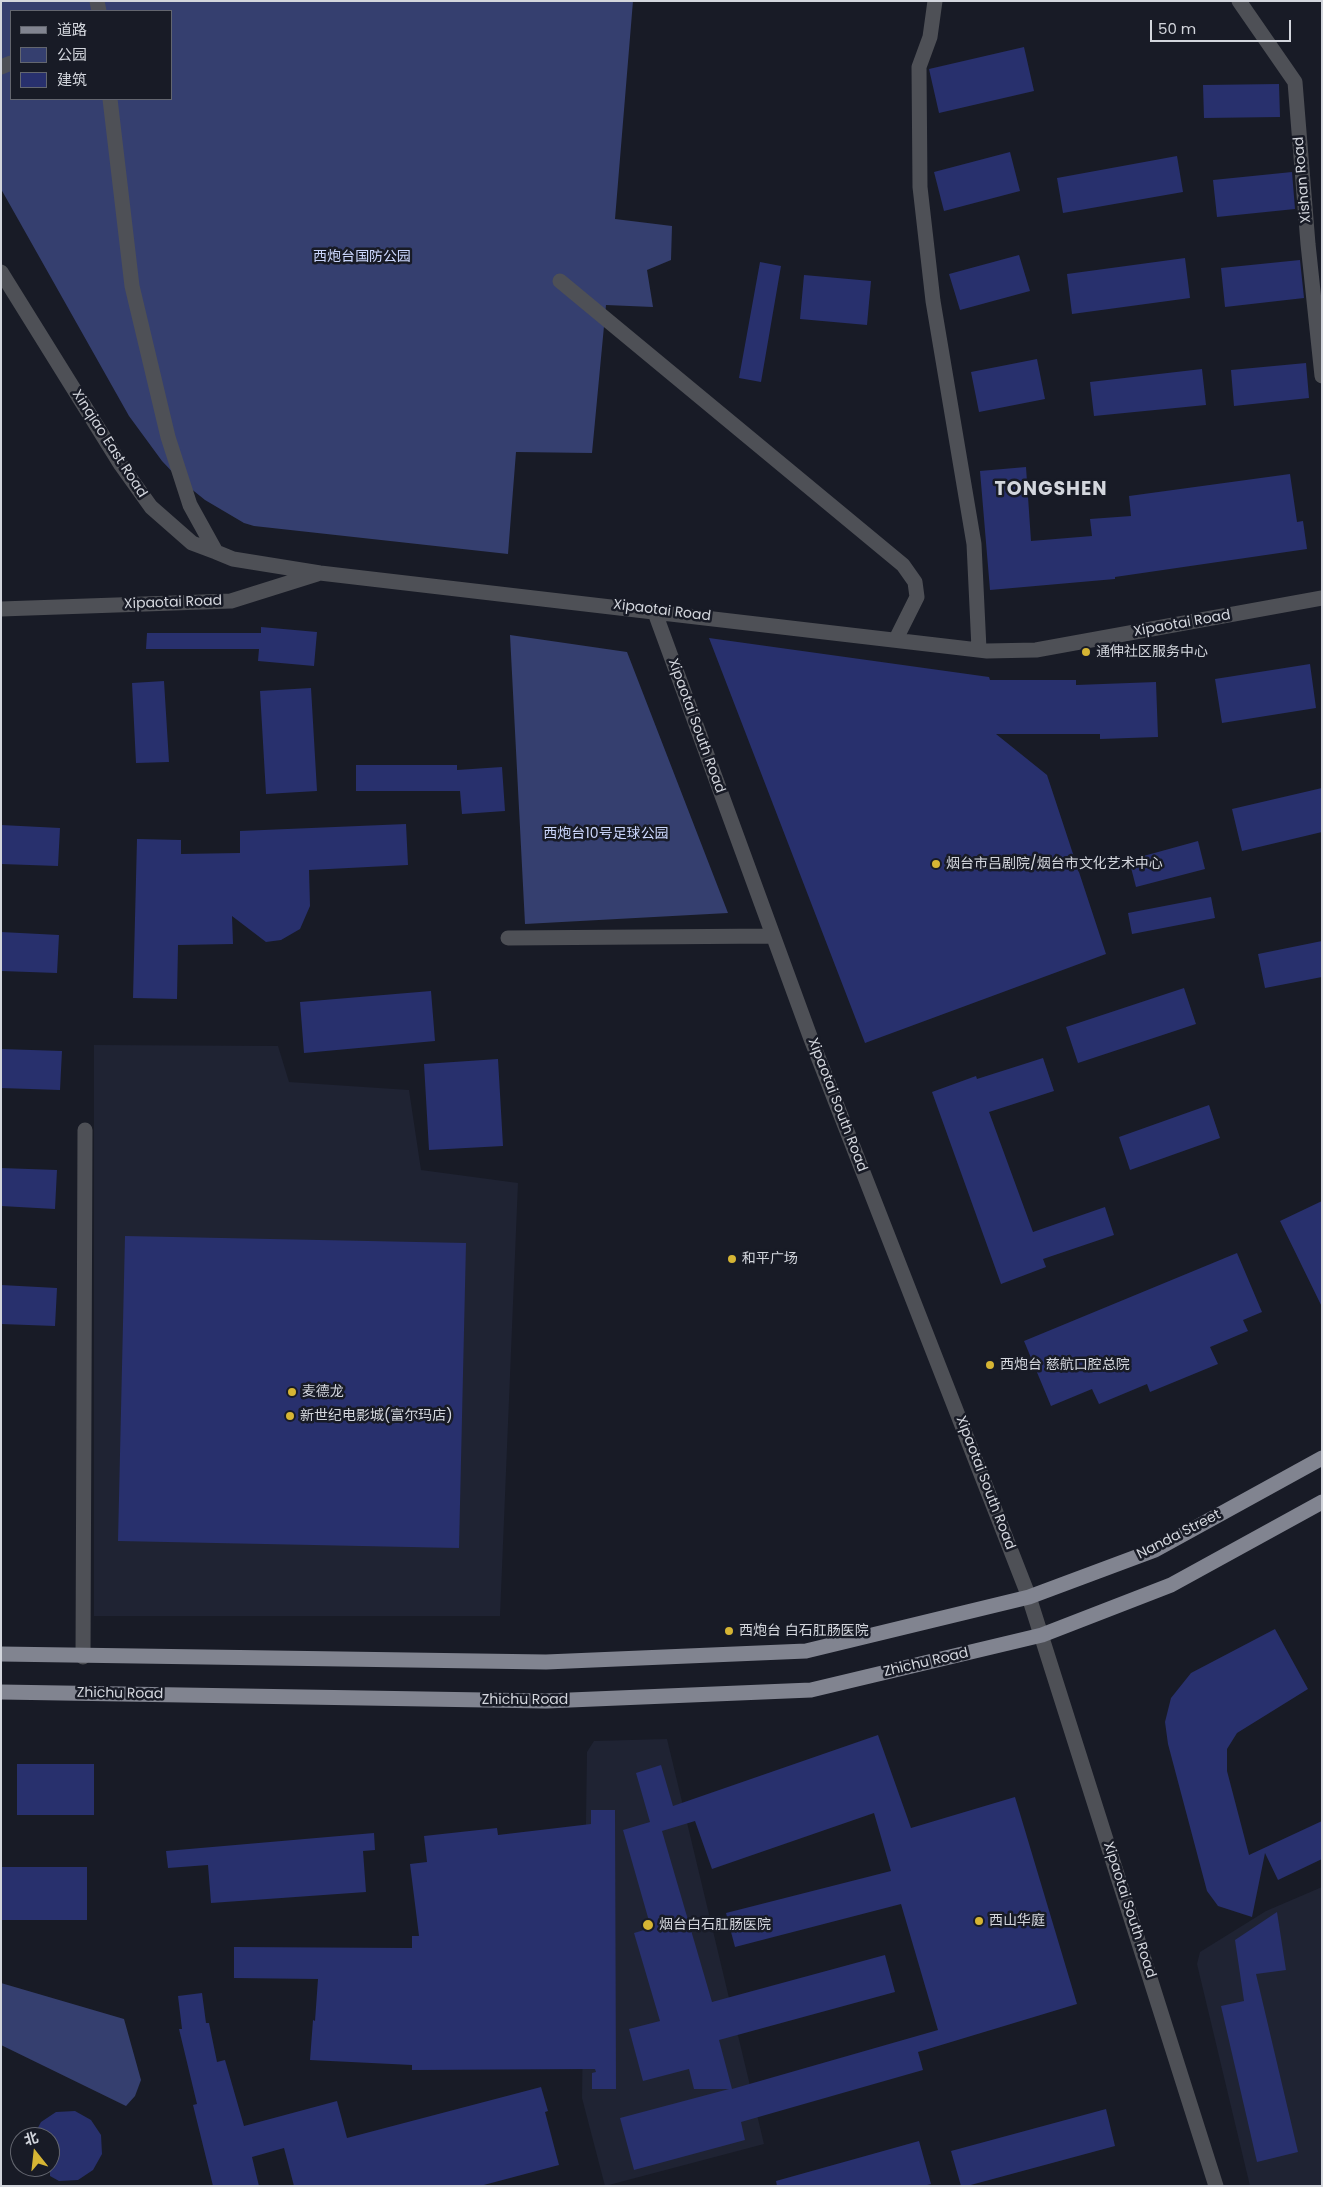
<!DOCTYPE html>
<html>
<head>
<meta charset="utf-8">
<style>
  body { margin:0 }
  #map { position:relative; width:1323px; height:2187px; overflow:hidden; background:#181b26; font-family:Poppins,"Noto Sans SC",sans-serif }
  canvas { display:block }
  .frame { position:absolute; inset:0; border:2px solid #d3d6dd; pointer-events:none }
  .legend { position:absolute; left:10px; top:10px; width:162px; height:90px; box-sizing:border-box; background:#181b26; border:1px solid #63666f; margin:0; padding:6px 9px; list-style:none; font-size:15px; color:#d3d6dd }
  .legend li { display:flex; align-items:center; gap:10px; height:25px }
  .legend b { width:25px; border:1px solid #63666f }
  .north { position:absolute; left:10px; top:2127px; width:50px; height:50px; box-sizing:border-box; background:#181b26; border:1px solid #63666f; border-radius:50%; rotate:344deg; font-size:14px; font-weight:700; line-height:20px; text-align:center; color:#d3d6dd }
  .north::after { content:''; display:block; margin:auto; width:18px; height:22px; background:#d6b534; clip-path:polygon(50% 0,100% 100%,50% 72%,0 100%) }
  .scale { position:absolute; left:1150px; top:20px; width:141px; height:22px; box-sizing:border-box; border:2px solid #d3d6dd; border-top:0; padding-left:6px; font-size:15px; line-height:18px; white-space:nowrap; color:#d3d6dd; -webkit-text-stroke:4px #181b26; paint-order:stroke }
</style>
</head>
<body>
<div id="map">
<canvas width="1323" height="2187"></canvas>
<div class="frame"></div>
<ul class="legend">
<li><b style="height:6px;background:#818490"></b>道路</li>
<li><b style="height:14px;background:#353f6f"></b>公园</li>
<li><b style="height:14px;background:#28306d"></b>建筑</li>
</ul>
<div class="north">北</div>
<div class="scale">50 m</div>
</div>
<script>
const ctx = document.querySelector('canvas').getContext('2d');
ctx.lineJoin = 'round';
function fillPath(path, color) { ctx.fillStyle = color; ctx.fill(path, 'evenodd'); }
function strokePath(path, color, width, dash) { ctx.strokeStyle = color; ctx.lineWidth = width; ctx.lineCap = dash ? 'butt' : 'round'; ctx.setLineDash(dash || []); ctx.stroke(path); }
function write(font, color, halo, rows, align = 'center') {
  ctx.font = font + ' Poppins,"Noto Sans SC",sans-serif'; ctx.lineWidth = 5; ctx.setLineDash([]); ctx.textBaseline = 'middle'; ctx.strokeStyle = halo; ctx.fillStyle = color; for (const [text, x, y, turn = 0] of rows) {
    ctx.save(); ctx.translate(x, y); ctx.rotate((+turn || 0) * Math.PI / 180); ctx.textAlign = isNaN(turn) ? turn : align; if (halo) ctx.strokeText(text, 0, 0); ctx.fillText(text, 0, 0); ctx.restore();
  }
}
const built = new Path2D(`
  M94,1045L278,1046L289,1082L409,1090L421,1170L518,1183L500,1616H94Z
  M667,1739L764,2144L605,2186L582,2098L587,1752L594,1741Z
  M1322,1887V2186H1250L1197,1964L1200,1952L1266,1911Z`);
const green = new Path2D(`
  M1,1H633L615,219L672,226L671,260L647,270L653,307L606,305L592,453L516,452L508,554L254,526L244,523L205,500L179,479L162,461L129,416L1,189ZM11,11H171V99H11Z
  M510,635L627,652L728,913L525,924Z
  M1,1983L124,2019L141,2080L135,2096L126,2106L1,2045Z`);
const building = new Path2D(`
  M1024,47L1034,91L939,113L929,69Z
  M1279,84L1280,117L1204,118L1203,85Z
  M1010,152L1020,191L944,211L934,172Z
  M1177,156L1183,192L1063,213L1057,178Z
  M1292,172L1295,209L1217,217L1213,180Z
  M1019,255L1030,291L960,310L949,274Z
  M1185,258L1190,298L1072,314L1067,274Z
  M1300,260L1304,298L1225,307L1221,268Z
  M760,262L781,266L761,382L739,378Z
  M804,275L871,281L867,325L800,319Z
  M1037,359L1045,399L979,412L971,372Z
  M1306,363L1309,398L1234,406L1231,370Z
  M1202,369L1206,405L1094,416L1090,382Z
  M1026,467L1031,541L1092,536L1090,519L1131,516L1129,496L1290,474L1297,522L1303,521L1307,549L1115,577V579L990,590L980,471Z
  M261,627L317,632L314,666L258,661L259,649H146L147,633H261Z
  M709,638L989,677L990,680H1076V685L1156,682L1158,737L1100,739V734H996L1047,775L1106,954L865,1043Z
  M1310,664L1316,708L1222,723L1215,679Z
  M164,681L169,762L136,763L132,683Z
  M311,688L317,791L266,794L260,691Z
  M356,765H457V770L502,767L505,811L462,814L460,791H356Z
  M1322,788V832L1242,851L1232,809Z
  M406,824L408,865L309,870L310,906L300,929L281,940L266,942L232,916L233,944L178,945L177,999L133,998L137,839L181,840V854L240,853V831Z
  M1,825L60,828L58,866L1,864Z
  M1198,841L1205,869L1136,887L1129,860Z
  M1211,897L1215,918L1132,934L1128,913Z
  M1,932L59,935L57,973L1,971Z
  M1322,941V977L1265,988L1258,954Z
  M1184,988L1196,1024L1078,1063L1066,1027Z
  M431,991L435,1041L304,1053L300,1002Z
  M1,1049L62,1051L60,1090L1,1088Z
  M1043,1058L1054,1091L989,1112L1033,1232L1105,1207L1114,1235L1043,1259L1046,1267L1001,1284L932,1092L976,1076L977,1079Z
  M498,1059L503,1146L429,1150L424,1064Z
  M1209,1105L1220,1138L1130,1170L1119,1137Z
  M1,1168L57,1170L55,1209L1,1206Z
  M1322,1201V1307L1280,1221Z
  M125,1236L466,1243L459,1548L118,1541Z
  M1237,1253L1262,1312L1243,1320L1248,1331L1210,1347L1218,1364L1150,1392L1147,1384L1099,1404L1092,1389L1051,1406L1024,1341Z
  M1,1285L57,1288L55,1326L1,1324Z
  M1275,1629L1308,1689L1237,1733L1227,1749V1771L1249,1855L1322,1821V1859L1278,1880L1265,1853L1252,1917L1218,1906L1207,1891L1168,1744L1165,1722L1171,1698L1191,1673Z
  M878,1735L911,1828L1015,1797L1077,2004L918,2052L923,2070L741,2122L745,2140L634,2170L620,2118L729,2089H694L689,2069L643,2081L629,2029L660,2021L634,1933L651,1928L623,1830L650,1822L636,1773L661,1765L673,1806ZM874,1813L891,1871L726,1913L735,1947L901,1904L938,2030L732,2089L719,2040L895,1992L885,1955L712,2002L662,1831L695,1821L712,1869Z
  M17,1764H94V1815H17Z
  M591,1810H615L616,2089H592V2073L596,2072L595,2069L412,2070V2065L310,2060L313,2020L315,2021L318,1979L234,1978V1947L412,1948V1936H419L410,1864L427,1862L424,1836L497,1828L498,1835L591,1824Z
  M374,1833L375,1850L363,1851L366,1892L211,1903L208,1865L168,1868L166,1851Z
  M1,1867H87V1920H1Z
  M1277,1912L1286,1970L1256,1974L1298,2152L1257,2162L1221,2006L1244,2001L1235,1940Z
  M202,1993L206,2023H209L217,2062L225,2060L244,2126L337,2101L347,2138L541,2087L548,2111L545,2112L559,2165L480,2186H294L284,2148L252,2157L259,2186H213L193,2105L197,2104L179,2029H182L178,1996Z
  M1106,2109L1115,2146L967,2186H961L951,2151Z
  M75,2111L91,2120L101,2135L102,2154L93,2170L78,2180L59,2181L50,2176V2137H33L41,2122L56,2112Z
  M919,2141L931,2184L923,2186H777L776,2181Z`);
const minor = new Path2D(`
  M97,1L99,11
  M935,1L930,37L919,67L920,187L933,301L974,544L979,649
  M1239,1L1295,82L1308,244L1322,376
  M1,67L11,63
  M110,99L132,286L168,437L190,505L216,552
  M1,272L121,465L151,507L192,543L216,552L233,559L320,573L987,651L1036,650L1322,598
  M560,281L903,565L915,582L917,597L896,639
  M1,609L231,601L317,574
  M654,610L811,1039L1029,1597L1216,2186
  M508,938L773,936
  M83,1657L85,1130`);
const major = new Path2D(`
  M1,1654L546,1662L806,1651L1029,1597L1155,1550L1322,1458
  M1,1692L546,1701L811,1690L1042,1635L1171,1585L1322,1502`);
const markers = [
  [1086,652,5,"#d6b534"],
  [936,864,5,"#d6b534"],
  [732,1259,5,"#d6b534"],
  [990,1365,5,"#d6b534"],
  [292,1392,5,"#d6b534"],
  [290,1416,5,"#d6b534"],
  [729,1631,5,"#d6b534"],
  [979,1921,5,"#d6b534"],
  [648,1925,6,"#d6b534"]
];
const streetNames = [
  ["Xishan Road",1303,180,-95],
  ["Xinqiao East Road",109,444,57],
  ["Xipaotai Road",173,603,-2],
  ["Xipaotai Road",662,611,7],
  ["Xipaotai Road",1182,624,-10],
  ["Xipaotai South Road",696,726,70],
  ["Xipaotai South Road",837,1105,69],
  ["Xipaotai South Road",985,1483,69],
  ["Nanda Street",1179,1535,-27],
  ["Zhichu Road",926,1663,-13],
  ["Zhichu Road",120,1694,1],
  ["Zhichu Road",525,1700],
  ["Xipaotai South Road",1129,1910,72]
];
const parkNames = [
  ["西炮台国防公园",362,257],
  ["西炮台10号足球公园",606,834]
];
const poiNames = [
  ["通伸社区服务中心",1096,652],
  ["烟台市吕剧院/烟台市文化艺术中心",946,864],
  ["和平广场",742,1259],
  ["西炮台 慈航口腔总院",1000,1365],
  ["麦德龙",302,1392],
  ["新世纪电影城(富尔玛店)",300,1416],
  ["西炮台 白石肛肠医院",739,1631],
  ["西山华庭",989,1921],
  ["烟台白石肛肠医院",659,1925]
];
const districtNames = [
  ["TONGSHEN",1051,490]
];
fillPath(built, '#1f2333');
fillPath(green, '#353f6f');
fillPath(building, '#28306d');
strokePath(minor, '#4e5056', 15);
strokePath(major, '#818490', 15);
for (const [x, y, r, color] of markers) { const dot = new Path2D(); dot.arc(x, y, r, 0, 2 * Math.PI); ctx.fillStyle = color; ctx.fill(dot); strokePath(dot, '#181b26', 2); }
write('14px', '#d3d6dd', '#181b26', streetNames);
write('14px', '#ccd7fd', '#181b26', parkNames);
write('14px', '#d3d6dd', '#181b26', poiNames, 'left');
ctx.letterSpacing = '1px';
write('bold 19px', '#d3d6dd', '#181b26', districtNames);
ctx.letterSpacing = '0px';
</script>
</body>
</html>
